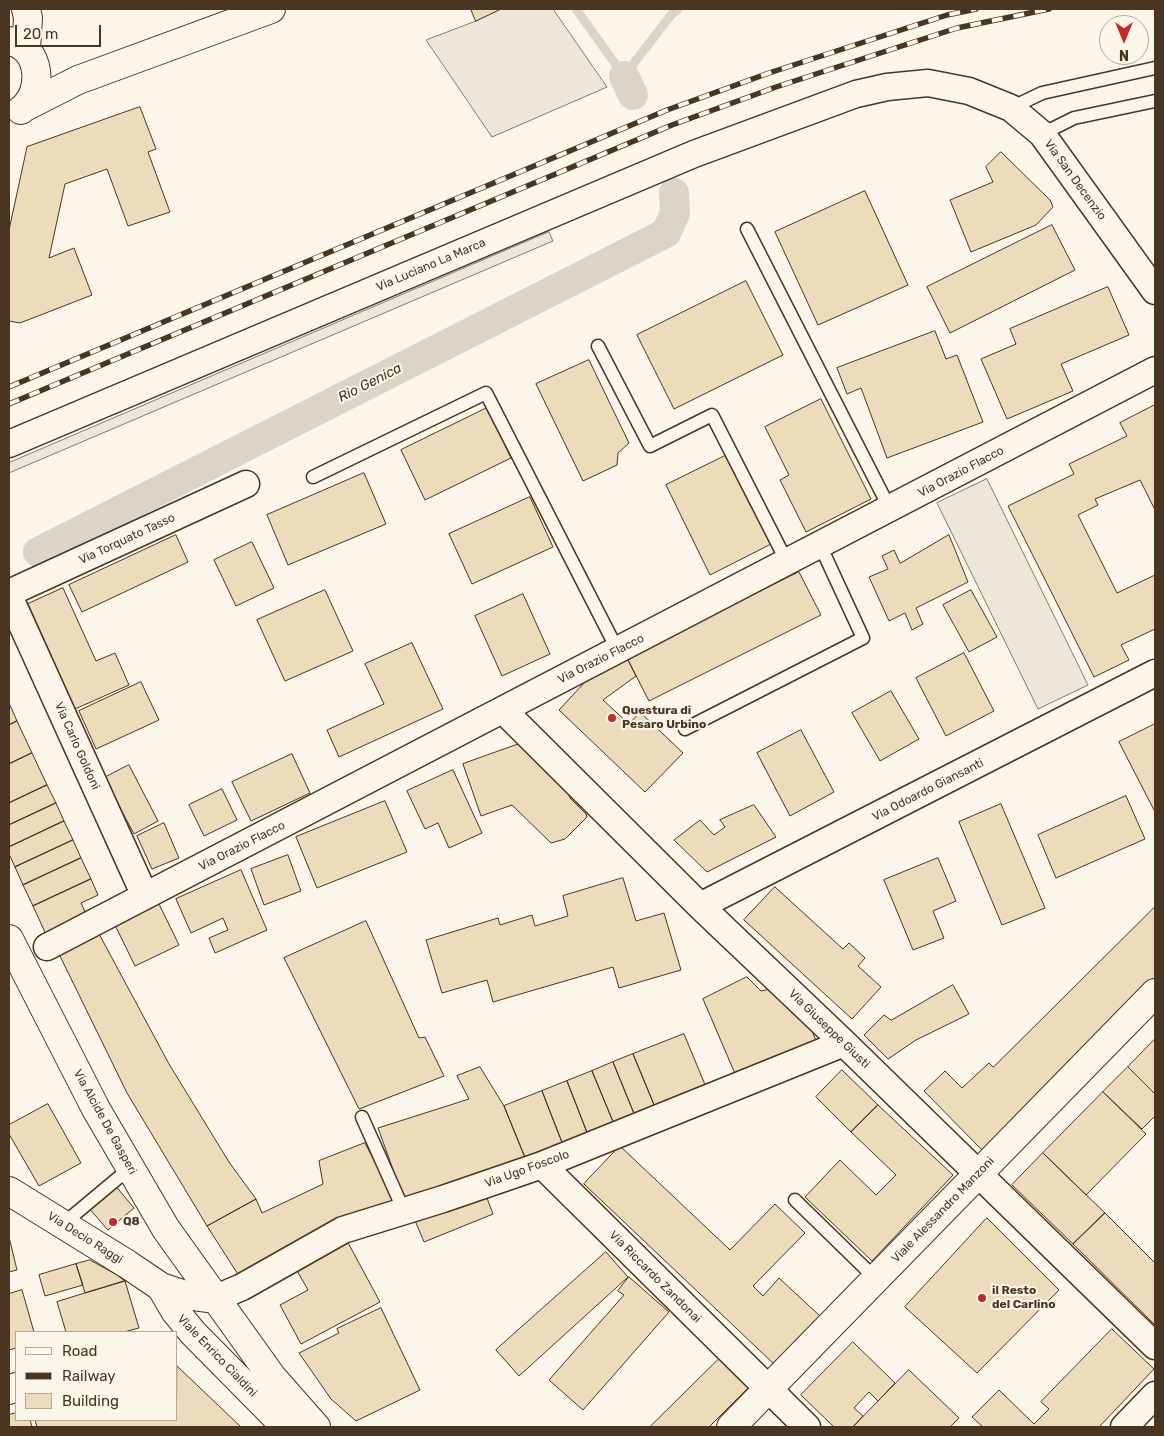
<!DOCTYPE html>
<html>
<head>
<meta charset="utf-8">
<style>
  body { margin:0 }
  #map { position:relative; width:1164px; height:1436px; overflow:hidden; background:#fbf6e9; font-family:Rubik,sans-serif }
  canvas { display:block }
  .frame { position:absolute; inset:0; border:10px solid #4a3520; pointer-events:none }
  .legend { position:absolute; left:15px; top:1331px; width:162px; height:90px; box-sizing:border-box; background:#fbf6e9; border:1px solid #b4a999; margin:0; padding:6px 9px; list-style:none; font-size:15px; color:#4a3520 }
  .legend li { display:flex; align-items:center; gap:10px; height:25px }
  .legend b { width:25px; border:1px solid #b4a999 }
  .north { position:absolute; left:1099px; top:15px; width:50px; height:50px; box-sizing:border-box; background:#fbf6e9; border:1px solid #b4a999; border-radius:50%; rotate:180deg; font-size:14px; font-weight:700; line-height:20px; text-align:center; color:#4a3520 }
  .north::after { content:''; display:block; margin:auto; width:18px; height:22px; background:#c62828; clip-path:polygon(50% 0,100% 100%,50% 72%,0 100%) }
  .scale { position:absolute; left:15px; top:25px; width:86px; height:22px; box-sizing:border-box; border:2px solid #4a3520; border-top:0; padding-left:6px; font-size:15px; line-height:18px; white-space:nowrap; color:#4a3520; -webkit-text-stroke:4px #fbf6e9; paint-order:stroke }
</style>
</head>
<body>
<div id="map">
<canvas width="1164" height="1436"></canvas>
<div class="frame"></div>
<ul class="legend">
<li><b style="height:6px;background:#fbf6e9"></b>Road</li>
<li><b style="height:6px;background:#4a3520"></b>Railway</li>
<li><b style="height:14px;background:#ecdcbc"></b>Building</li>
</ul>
<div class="north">N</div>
<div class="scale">20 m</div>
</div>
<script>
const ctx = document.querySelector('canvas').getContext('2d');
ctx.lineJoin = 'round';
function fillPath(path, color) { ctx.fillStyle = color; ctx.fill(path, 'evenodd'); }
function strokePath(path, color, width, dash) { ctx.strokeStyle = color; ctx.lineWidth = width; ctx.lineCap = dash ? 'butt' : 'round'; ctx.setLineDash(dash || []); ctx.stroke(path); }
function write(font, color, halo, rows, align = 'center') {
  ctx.font = font + ' Rubik,sans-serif'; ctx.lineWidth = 4; ctx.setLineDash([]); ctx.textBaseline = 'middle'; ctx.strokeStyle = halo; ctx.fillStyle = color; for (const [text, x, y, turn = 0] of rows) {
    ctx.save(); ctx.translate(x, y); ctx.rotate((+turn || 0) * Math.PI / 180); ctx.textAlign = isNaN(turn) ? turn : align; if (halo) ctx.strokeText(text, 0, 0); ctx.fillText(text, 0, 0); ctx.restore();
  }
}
const parking = new Path2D(`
  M501,9H553L607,87L492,137L426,40L476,21Z
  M549,232L553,241L9,473V463Z
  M987,479L1088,685L1038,709L937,503Z`);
const stream = new Path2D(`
  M576,9L624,76L671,15L678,9`);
const canal = new Path2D(`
  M624,76L633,95
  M38,552L666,233L675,213L674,193`);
const building = new Path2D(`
  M471,9H501L476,21Z
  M140,107L156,149L148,152L170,212L128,226L107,169L65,184L49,258L74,248L92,295L20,323L9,321V230L27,147Z
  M1001,152L1050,200L1053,207L1036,225L971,252L950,200L993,182L986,167Z
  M865,191L908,285L818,325L775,232Z
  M1052,225L1075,270L950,333L927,287Z
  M746,281L783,355L674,409L637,335Z
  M1108,287L1129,335L1061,364L1073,391L1007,419L981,359L1016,344L1010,329Z
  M935,331L946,359L957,355L983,422L887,458L861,388L847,394L837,368Z
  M589,360L629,443L618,453L617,465L583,481L536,384Z
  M821,399L871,499L806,532L780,480L789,475L765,427Z
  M1155,405V510L1140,480L1095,499L1098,505L1078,515L1117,593L1155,575V629L1121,645L1129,660L1094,677L1008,506L1074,474L1069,464L1127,436L1120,423Z
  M487,408L511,458L425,500L401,450Z
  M731,453L775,542L710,575L666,485Z
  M364,473L386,524L288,565L267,515Z
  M530,497L553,547L472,584L449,534Z
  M176,535L188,562L82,612L69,585Z
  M949,535L968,582L916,608L923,624L912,630L905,613L889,621L869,577L888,569L882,556L894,550L900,563Z
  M252,542L274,588L236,606L214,560Z
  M799,572L821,615L649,701L627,658Z
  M63,588L96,661L115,653L129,685L75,709L28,604Z
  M325,590L353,651L285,681L257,620Z
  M971,590L997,637L969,652L943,605Z
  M523,594L550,654L502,676L475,616Z
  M412,643L443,709L339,757L327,730L384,704L365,664Z
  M964,653L994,711L946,736L916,678Z
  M627,658L636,676L603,700L629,724L640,712L683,753L645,792L559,710L585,682Z
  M141,682L159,720L96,749L79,711Z
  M891,691L919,739L880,761L852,713Z
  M9,703L17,721L9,725Z
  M17,721L32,753L9,764V725Z
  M1155,724V812L1119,742Z
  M801,730L834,792L790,816L757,753Z
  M519,744L568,793L570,798L586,814L587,817L565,839L551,843L512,805L481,816L463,764Z
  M32,753L47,785L9,803V764Z
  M292,754L310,793L251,821L232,782Z
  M129,765L158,821L134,834L104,778Z
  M453,770L482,833L449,848L438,823L425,829L407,791Z
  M47,785L56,803L9,825V803Z
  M222,789L237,820L204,836L189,805Z
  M1126,796L1145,839L1056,878L1038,835Z
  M385,801L407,852L317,888L296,837Z
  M56,803L64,821L9,847V825Z
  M1001,804L1045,908L1002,925L959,822Z
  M754,805L776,837L707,872L674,840L700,820L714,835L725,827L720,820Z
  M64,821L73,840L15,867L9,854V847Z
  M164,823L179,858L152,869L137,836Z
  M73,840L81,858L23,885L15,867Z
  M288,855L301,891L264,905L251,869Z
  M81,858L91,879L33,906L23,885Z
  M938,858L956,901L933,911L944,938L913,950L884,880Z
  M241,870L267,930L215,953L209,938L228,930L223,918L191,933L176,899Z
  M623,878L636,921L664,913L681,970L619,988L613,967L493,1002L487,980L442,993L426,940L498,918L500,925L532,915L535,926L568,916L563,896Z
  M91,879L98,895L81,903L89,920L49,941L33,906Z
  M775,887L843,949L849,943L865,958L858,966L881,987L852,1019L744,920Z
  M158,902L179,945L135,966L114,923Z
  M1155,907V981L983,1151L924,1091L945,1071L962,1088L989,1063L993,1067Z
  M366,921L419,1038L425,1037L444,1076L359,1109L284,958Z
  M98,932L169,1064L229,1162L256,1199L207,1226L127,1093L59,954Z
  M747,977L761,991L775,988L807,1019L817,1043L736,1076L703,999Z
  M953,985L969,1014L916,1040L888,1059L864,1035L884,1015L891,1020Z
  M684,1034L706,1087L655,1107L633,1054Z
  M1155,1039V1094L1128,1067Z
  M633,1054L655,1107L635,1116L613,1062Z
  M613,1062L635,1116L614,1124L592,1071Z
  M480,1067L504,1106L526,1160L404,1200L378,1128L469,1099L457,1076Z
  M1128,1067L1155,1094V1116L1142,1129L1103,1092Z
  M842,1070L878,1105L851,1132L816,1097Z
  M592,1071L614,1124L588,1135L567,1081Z
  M567,1081L588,1135L563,1145L542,1091Z
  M542,1091L563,1145L526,1160L504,1106Z
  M1103,1092L1146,1134L1086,1195L1043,1153Z
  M48,1104L81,1163L39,1186L9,1134V1125Z
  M878,1105L953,1175L872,1261L805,1197L840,1160L876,1195L896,1175L851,1132Z
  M365,1143L396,1203L239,1276L207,1226L256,1199L262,1213L323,1184L319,1161Z
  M620,1146L730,1250L775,1204L805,1233L753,1286L763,1296L779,1278L821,1317L775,1365L584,1184Z
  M1043,1153L1105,1213L1073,1244L1012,1185Z
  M114,1184L134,1208L108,1230L87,1206Z
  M484,1190L493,1214L424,1242L414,1218Z
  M1105,1213L1155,1263V1325L1073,1244Z
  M987,1218L1059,1290L977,1373L905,1307Z
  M9,1237L17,1270L9,1272Z
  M346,1239L380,1302L301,1344L280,1305L308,1290L295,1267Z
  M606,1252L628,1277L519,1376L496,1350Z
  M90,1260L117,1275L125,1281L85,1293L76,1264Z
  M76,1264L83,1285L45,1296L39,1275Z
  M629,1277L669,1312L583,1410L549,1380L624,1295L618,1291Z
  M125,1281L139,1328L124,1332H66L57,1302Z
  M22,1290L34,1332H16V1348L9,1350V1294Z
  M381,1308L420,1390L356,1421L331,1399L299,1353L339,1333L337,1329Z
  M1112,1329L1154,1369L1099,1427H983L972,1417L999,1390L1034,1424L1049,1409L1041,1402Z
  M853,1342L895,1383L878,1401L869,1392L854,1408L863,1416L853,1427H834L801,1395Z
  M719,1359L748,1388L709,1427H650Z
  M177,1366L241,1427H37L35,1420H176Z
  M909,1370L959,1418L950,1427H853Z
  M16,1413V1420H30L32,1427H9V1415Z`);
const service = new Path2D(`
  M1011,108L1042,93L1155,68
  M1042,134L1074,118L1155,101
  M747,229L890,509
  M598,346L650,446L712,415L787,562
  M313,477L486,393L618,651
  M685,729L863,638L820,545
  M362,1117L404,1211
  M795,1200L876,1279
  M63,1224L130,1168`);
const minor = new Path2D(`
  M9,444L694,154L856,94L887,87L928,83L969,91L1011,108L1042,134L1155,291
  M9,593L246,484
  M9,596L145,896
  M503,710L700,906L844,1043L1155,1346
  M700,906L1155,673
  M47,947L1155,370
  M542,1165L807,1427
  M214,1299L242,1287L343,1230L443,1199L542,1165L844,1043
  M1124,1427L1155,1395`);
const tertiary = new Path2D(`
  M9,41C41,47 45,92 21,110
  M26,49L28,18L26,9
  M25,107L78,80L271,9
  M9,939L96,1109L166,1229L272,1377L316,1427
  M9,1191L127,1264L161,1287L185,1295L214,1299
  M161,1287L175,1311L193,1333L286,1427
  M9,1390L16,1387
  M731,1427L1155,993`);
const rail = new Path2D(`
  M9,387L667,110L769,73L947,15L976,9
  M9,404L672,125L776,87L957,28L1049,9`);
const markers = [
  [612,718,5,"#c62828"],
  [113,1222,5,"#c62828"],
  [982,1298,5,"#c62828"]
];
const streetNames = [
  ["Via San Decenzio",1075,180,54],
  ["Via Luciano La Marca",431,265,-23],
  ["Via Orazio Flacco",961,472,-28],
  ["Via Torquato Tasso",127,539,-25],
  ["Via Orazio Flacco",601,659,-27],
  ["Via Carlo Goldoni",77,746,66],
  ["Via Odoardo Giansanti",928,790,-27],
  ["Via Orazio Flacco",242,846,-27],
  ["Via Giuseppe Giusti",829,1029,44],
  ["Via Alcide De Gasperi",105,1122,61],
  ["Via Ugo Foscolo",527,1169,-20],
  ["Viale Alessandro Manzoni",943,1210,-46],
  ["Via Decio Raggi",85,1238,32],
  ["Via Riccardo Zandonai",655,1277,45],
  ["Viale Enrico Cialdini",217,1356,46]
];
const poiNames = [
  ["Questura di",622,711],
  ["Pesaro Urbino",622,725],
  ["Q8",123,1222],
  ["il Resto",992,1291],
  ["del Carlino",992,1305]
];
const waterNames = [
  ["Rio Genica",370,383,-27]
];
fillPath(parking, '#ede7d9');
strokePath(parking, '#887966', 1);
strokePath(stream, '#dcd4c6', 9);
strokePath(canal, '#dcd4c6', 30);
fillPath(building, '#ecdcbc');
strokePath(building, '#4a3520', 1);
strokePath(service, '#4a3520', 15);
strokePath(minor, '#4a3520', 29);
strokePath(tertiary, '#4a3520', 30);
strokePath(service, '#fbf6e9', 12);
strokePath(minor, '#fbf6e9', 26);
strokePath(tertiary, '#fbf6e9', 28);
strokePath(rail, '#4a3520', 5.5);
strokePath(rail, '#fbf6e9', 4, [11]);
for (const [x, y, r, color] of markers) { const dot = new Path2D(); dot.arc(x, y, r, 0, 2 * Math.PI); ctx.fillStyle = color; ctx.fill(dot); strokePath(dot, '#fbf6e9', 2); }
write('12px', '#4a3520', '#fbf6e9', streetNames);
write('bold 12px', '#4a3520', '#fbf6e9', poiNames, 'left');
write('italic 14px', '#4a3520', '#fbf6e9', waterNames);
</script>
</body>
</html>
